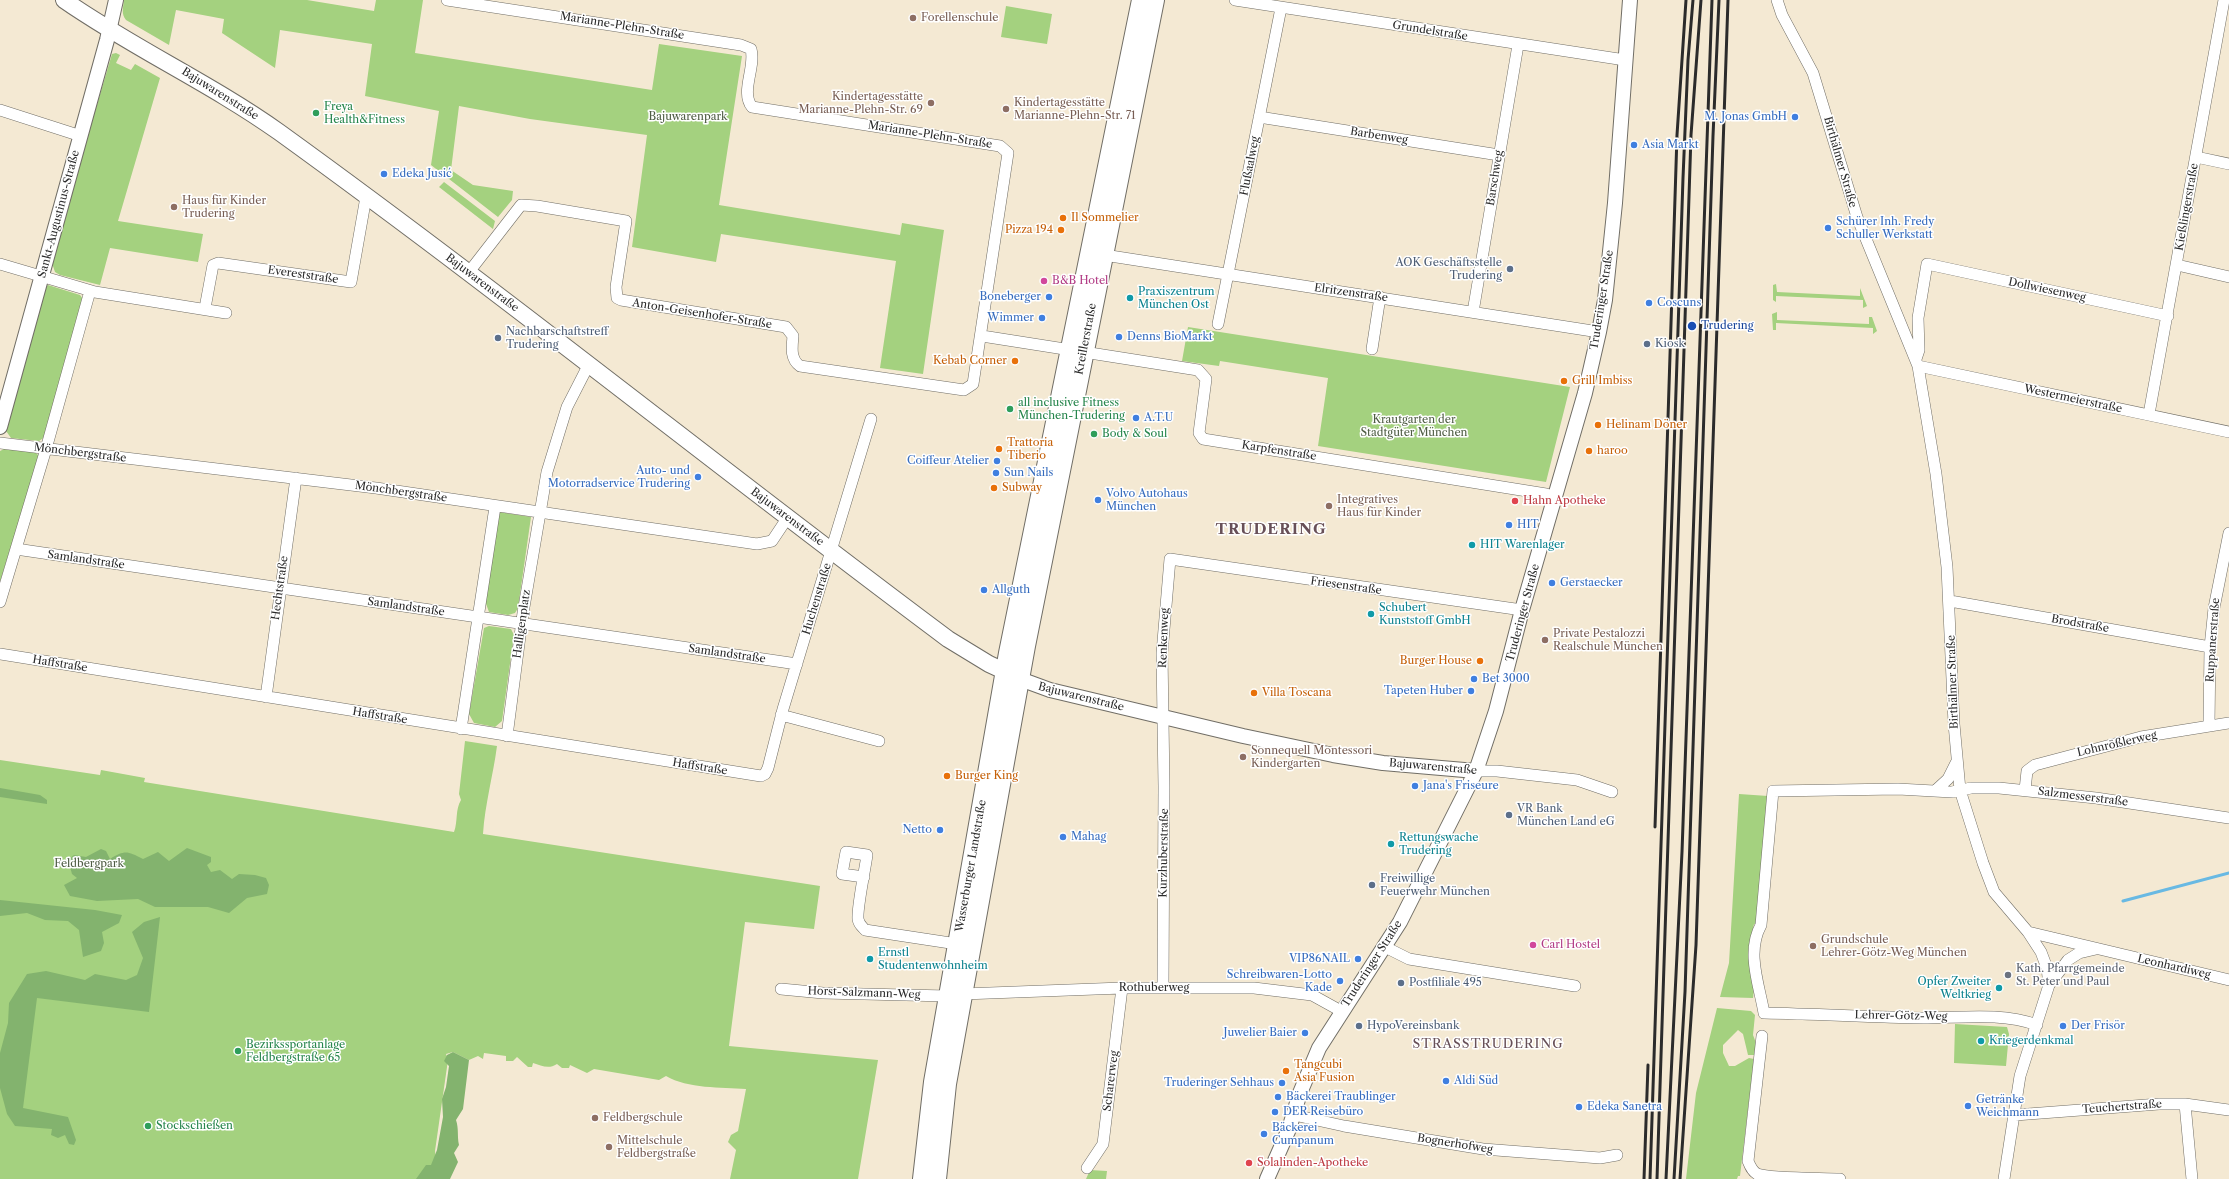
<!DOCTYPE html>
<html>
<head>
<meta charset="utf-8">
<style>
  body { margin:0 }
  canvas { display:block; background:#f4e9d3 }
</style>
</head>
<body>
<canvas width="2229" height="1179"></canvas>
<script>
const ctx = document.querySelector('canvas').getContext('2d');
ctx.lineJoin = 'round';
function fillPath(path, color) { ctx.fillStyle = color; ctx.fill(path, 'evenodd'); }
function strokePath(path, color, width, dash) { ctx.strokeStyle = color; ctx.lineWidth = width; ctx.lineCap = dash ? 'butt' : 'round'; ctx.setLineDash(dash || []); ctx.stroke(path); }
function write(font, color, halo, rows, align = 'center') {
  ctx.font = font + ' "Libre Caslon Text",serif'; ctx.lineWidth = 3; ctx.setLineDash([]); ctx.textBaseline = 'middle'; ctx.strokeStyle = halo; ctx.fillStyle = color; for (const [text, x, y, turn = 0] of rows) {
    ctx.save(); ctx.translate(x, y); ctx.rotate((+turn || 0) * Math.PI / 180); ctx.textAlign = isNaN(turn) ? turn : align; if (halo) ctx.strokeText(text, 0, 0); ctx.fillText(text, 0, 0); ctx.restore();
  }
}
const green = new Path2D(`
  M124,0H307L374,11L376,0H423L415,53L652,90L659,44L742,56L719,205L900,235L902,223L944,230L923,374L880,368L896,261L721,234L716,262L632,247L647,135L530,119L459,106L451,170L473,185L513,191L512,200L498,217L431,165L439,111L365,96L372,44L280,30L275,68L222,33L224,19L176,10L169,45L126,20C121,14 123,8 124,0Z
  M1006,6L1052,14L1047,44L1001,37Z
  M116,53L120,55L116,63L131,70L135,64L160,78L118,221L203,234L198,262L110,248L100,285L60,275L55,272L51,260L112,54Z
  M444,182L495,221L493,229L439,187Z
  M1776,284L1777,292L1860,296V288L1867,306L1863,308V300L1776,296V302L1773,300V285Z
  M48,285L80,295L83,299L45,437L39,441L11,438L4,428L43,289Z
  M1777,312V320L1869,324V317H1872L1877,331L1873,334V328L1776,323V330H1773L1772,314Z
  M1188,327L1570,387L1546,482L1318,446L1328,378L1220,361L1219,366L1182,361Z
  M4,449L35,452L39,456L0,582V451Z
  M499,512L531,517L518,608L515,613L508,615L489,612L485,601Z
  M489,626L511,629L514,635L502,721L495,727L474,723L469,714L484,628Z
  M465,741L497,746C493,776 485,804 483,834L820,886L814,929L745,922L729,1046L878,1060L858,1179H730L736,1150L728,1142L731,1135L738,1131L746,1089C721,1087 688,1089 666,1076L659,1080L594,1069L587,1073L570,1065L569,1068H562L557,1064C548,1070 541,1065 533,1063L532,1067H528L517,1057L513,1061H506V1056L484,1053L483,1059L478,1056L469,1060L453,1052L446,1054L448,1060L435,1151L438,1179H0V760L100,775L101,770L145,778L144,782L454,832C458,821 455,810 461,800L459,794Z
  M1739,794L1768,796L1757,924H1754L1750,944L1755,982L1753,998L1720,997L1729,963Z
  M1717,1008L1751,1011L1755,1015L1753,1035L1756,1043L1754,1055H1748L1743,1034L1738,1030L1723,1045V1053L1729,1066H1735L1749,1058L1754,1059L1740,1176H1738L1737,1179H1686L1696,1093Z
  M1955,1024L2007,1027L2009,1034L2006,1066L1954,1063Z
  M1090,1170L1107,1171L1106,1179H1086Z`);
const forest = new Path2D(`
  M0,788L40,795L47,800V804L0,797Z
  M187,848L211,857V862L207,865L211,872L220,870L232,879L239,874L255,875L266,878L269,885L267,894L247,898L229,913L208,907H155L138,899L97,901L70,896L64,885L77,878L72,874L68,860L74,855L86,857L101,849L106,851L110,859C125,850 127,851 143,859L158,852L169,861Z
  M0,900L95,910L122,915L119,923L102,932L104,943L101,951L83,957L79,930L68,921L45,920L27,913L0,916Z
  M160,917L149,1012L37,998L23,1108L68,1117L76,1140L74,1145L69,1144L65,1135L58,1138L51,1135L52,1129L15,1126L7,1114L0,1088V1053L8,1023L9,1003L27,974L46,971L85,980L95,974L126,980L137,975L143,958L132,932L144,922Z
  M453,1052L469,1060L463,1109L456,1120C459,1129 457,1136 459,1145L454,1153L458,1162L450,1179H416L426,1165H431L437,1150L443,1117L442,1099L446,1087L449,1066L444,1061L447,1055Z`);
const stream = new Path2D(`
  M2123,901L2229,873`);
const minor = new Path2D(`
  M447,0L741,45L751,49C756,67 740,92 752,107L1000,146L1008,153L973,384L964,390L800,366C790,359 792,347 793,336L786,327L621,300L617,298L616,287L626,221L537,206L521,205L469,272
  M1235,0L1625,60
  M1777,0L1782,15L1813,73L1857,217L1918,366L1936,474L1947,567L1954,724L1960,790L1983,863L1994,892L2028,932L2041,952L2047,968L2049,985
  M0,110L81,136
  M1259,117L1499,155
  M2196,157L2229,164
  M1104,255L1599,332
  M0,264L95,292L226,313
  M2177,265L2229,277
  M205,308L213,265L218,263L351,282L366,197
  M1473,312L1518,45
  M1218,324L1281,8
  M982,336L1198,370L1206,379L1199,433L1203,439L1546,494L1556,497
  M1372,349L1380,297
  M1916,359L1919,350L1918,318L1927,264L2168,316
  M1918,366L2229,432
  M2149,414L2224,0
  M0,443L376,488L757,544L772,541L788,517
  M16,549L797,664
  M1950,601L2210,647
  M0,602L46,449L90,291
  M0,654L761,776L765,774L768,768L783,709L871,419
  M266,697L296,478
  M781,715L879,741
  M2209,725L2210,647L2214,608L2229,533
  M461,729L495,507
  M507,736L523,613L547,472L567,407L589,364
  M1476,771H1497L1577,780L1612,792
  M1936,790L1948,779L1956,763
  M2025,790L2027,771L2035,765L2141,737L2229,723
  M864,877L842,874L846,852L867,855C865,870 857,907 858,919C859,925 862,926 865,930L957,944
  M2028,932L2229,980
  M1385,947L1409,959L1575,986
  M1163,988L1164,787L1162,653L1170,559L1522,610
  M781,989L823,993L947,996
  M963,994L1122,988H1254L1312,995L1341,1011
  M2037,1025C2001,1012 1961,1018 1923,1018C1870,1017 1817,1014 1764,1013C1759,984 1746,952 1761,925L1773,791L1898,789L1952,792L1971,788H1999L2096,798L2229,818
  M1762,1036L1748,1161C1750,1166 1752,1171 1757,1174C1772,1179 1822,1178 1840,1179
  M2185,1104L2192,1179
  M1294,1115L1344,1126L1483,1149L1600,1158L1617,1155
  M2015,1115L2159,1104H2185L2229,1110
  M1087,1168L1103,1144L1122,988
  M2004,1179L2020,1076L2049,985L2068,960L2079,953L2096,949`);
const tertiary = new Path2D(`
  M0,427L107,40L116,0
  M1020,679L1050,690L1243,736L1333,755L1383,763L1476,771
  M1267,1179L1289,1129L1300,1093L1319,1048L1400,922L1476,771L1496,711L1522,610L1585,393L1599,332L1605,300L1615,203L1630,0`);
const secondary = new Path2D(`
  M64,0C133,48 210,83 279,132C506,296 724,472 948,639L989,664L1015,676`);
const primary = new Path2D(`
  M922,1179L933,1082L1008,653L1141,0
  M937,1179L947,1084L1026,646L1155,0`);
const rail = new Path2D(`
  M1655,827L1677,135L1686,0
  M1644,1179L1648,1065
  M1650,1179L1683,178L1688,60L1693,0
  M1657,1179L1691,135L1701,0
  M1666,1179L1682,852L1712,0
  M1674,1179L1685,992L1713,136L1719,0
  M1680,1179L1696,945L1728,0`);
const markers = [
  [913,18,4,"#8d6e63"],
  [931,103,4,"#8d6e63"],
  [1006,109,4,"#8d6e63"],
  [316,113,4,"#2e9e5b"],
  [1795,117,4,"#3f7fe0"],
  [1634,145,4,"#3f7fe0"],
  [384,174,4,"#3f7fe0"],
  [174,207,4,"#8d6e63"],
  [1063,218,4,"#e8710a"],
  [1828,228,4,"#3f7fe0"],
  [1061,230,4,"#e8710a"],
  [1510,269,4,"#5c6f8a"],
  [1044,281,4,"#d1479c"],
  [1049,297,4,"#3f7fe0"],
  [1130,298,4,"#0f9aa8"],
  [1649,303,4,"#3f7fe0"],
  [1042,318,4,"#3f7fe0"],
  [1692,326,5,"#1a4fb4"],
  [1119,337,4,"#3f7fe0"],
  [498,338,4,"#5c6f8a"],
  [1647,344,4,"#5c6f8a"],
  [1015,361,4,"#e8710a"],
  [1564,381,4,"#e8710a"],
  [1010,409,4,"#2e9e5b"],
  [1136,418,4,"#3f7fe0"],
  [1598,425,4,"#e8710a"],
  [1094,434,4,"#2e9e5b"],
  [999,449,4,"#e8710a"],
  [1589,451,4,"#e8710a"],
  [997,461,4,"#3f7fe0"],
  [996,473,4,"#3f7fe0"],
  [698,477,4,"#3f7fe0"],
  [994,488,4,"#e8710a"],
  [1098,500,4,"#3f7fe0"],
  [1515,501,4,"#e0444e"],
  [1329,506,4,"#8d6e63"],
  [1509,525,4,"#3f7fe0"],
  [1472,545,4,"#0f9aa8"],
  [1552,583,4,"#3f7fe0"],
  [984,590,4,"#3f7fe0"],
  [1371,614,4,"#0f9aa8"],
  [1545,640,4,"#8d6e63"],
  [1480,661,4,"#e8710a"],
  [1474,679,4,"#3f7fe0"],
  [1471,691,4,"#3f7fe0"],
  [1254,693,4,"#e8710a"],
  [1243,757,4,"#8d6e63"],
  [947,776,4,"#e8710a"],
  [1415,786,4,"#3f7fe0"],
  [1509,815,4,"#5c6f8a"],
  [940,830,4,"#3f7fe0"],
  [1063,837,4,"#3f7fe0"],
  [1391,844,4,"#0f9aa8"],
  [1372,885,4,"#5c6f8a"],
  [1533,945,4,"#d1479c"],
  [1813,946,4,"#8d6e63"],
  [870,959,4,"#0f9aa8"],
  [1358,959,4,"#3f7fe0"],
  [2008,975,4,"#6b7280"],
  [1340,981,4,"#3f7fe0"],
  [1401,983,4,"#5c6f8a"],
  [1999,988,4,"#0f9aa8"],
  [1359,1026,4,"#5c6f8a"],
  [2063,1026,4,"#3f7fe0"],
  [1305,1033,4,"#3f7fe0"],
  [1981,1041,4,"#0f9aa8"],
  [238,1051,4,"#2e9e5b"],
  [1286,1071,4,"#e8710a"],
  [1446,1081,4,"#3f7fe0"],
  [1282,1083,4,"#3f7fe0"],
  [1278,1097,4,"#3f7fe0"],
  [1968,1106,4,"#3f7fe0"],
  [1579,1107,4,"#3f7fe0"],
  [1275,1112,4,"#3f7fe0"],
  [595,1118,4,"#8d6e63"],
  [148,1126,4,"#2e9e5b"],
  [1264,1134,4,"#3f7fe0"],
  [609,1147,4,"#8d6e63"],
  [1249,1163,4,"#e0444e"]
];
const educationNames = [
  ["Forellenschule",921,18],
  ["Kindertagesstätte",923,97,"right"],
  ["Marianne-Plehn-Str. 69",923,110,"right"],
  ["Kindertagesstätte",1014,103],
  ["Marianne-Plehn-Str. 71",1014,116],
  ["Haus für Kinder",182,201],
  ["Trudering",182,214],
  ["Integratives",1337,500],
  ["Haus für Kinder",1337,513],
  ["Private Pestalozzi",1553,634],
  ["Realschule München",1553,647],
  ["Sonnequell Montessori",1251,751],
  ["Kindergarten",1251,764],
  ["Grundschule",1821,940],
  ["Lehrer-Götz-Weg München",1821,953],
  ["Feldbergschule",603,1118],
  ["Mittelschule",617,1141],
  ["Feldbergstraße",617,1154]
];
const streetNames = [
  ["Marianne-Plehn-Straße",622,26,9],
  ["Grundelstraße",1430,31,9],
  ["Bajuwarenstraße",220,94,32],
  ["Marianne-Plehn-Straße",930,135,9],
  ["Barbenweg",1379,136,9],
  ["Birthälmer Straße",1840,162,74],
  ["Flußaalweg",1250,166,-79],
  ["Barschweg",1495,178,-81],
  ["Kießlingerstraße",2187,207,-80],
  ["Sankt-Augustinus-Straße",59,214,-75],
  ["Evereststraße",303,275,8],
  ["Bajuwarenstraße",482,283,37],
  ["Dollwiesenweg",2047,290,12],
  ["Elritzenstraße",1351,293,8],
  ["Truderinger Straße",1602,300,-81],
  ["Anton-Geisenhofer-Straße",702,314,9],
  ["Kreillerstraße",1086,339,-79],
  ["Westermeierstraße",2073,399,12],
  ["Karpfenstraße",1279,451,9],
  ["Mönchbergstraße",80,453,7],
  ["Mönchbergstraße",401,492,8],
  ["Bajuwarenstraße",787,517,37],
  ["Samlandstraße",86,560,8],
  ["Friesenstraße",1346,586,8],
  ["Hechtstraße",280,588,-82],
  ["Huchenstraße",817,599,-73],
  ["Samlandstraße",406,607,8],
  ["Truderinger Straße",1523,613,-75],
  ["Halligenplatz",522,624,-82],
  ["Brodstraße",2080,624,10],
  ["Renkenweg",1164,638,-88],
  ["Ruppanerstraße",2213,640,-86],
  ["Samlandstraße",727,654,8],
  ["Haffstraße",60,664,9],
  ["Birthälmer Straße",1953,682,-92],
  ["Bajuwarenstraße",1081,697,14],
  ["Haffstraße",380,716,9],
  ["Lohnrößlerweg",2117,744,-13],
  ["Haffstraße",700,767,9],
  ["Bajuwarenstraße",1433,767,5],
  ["Salzmesserstraße",2083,797,7],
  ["Kurzhuberstraße",1164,853,-89],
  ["Wasserburger Landstraße",971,866,-80],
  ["Truderinger Straße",1372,964,-57],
  ["Leonhardiweg",2174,967,13],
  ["Rothuberweg",1154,988],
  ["Horst-Salzmann-Weg",864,993,2],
  ["Lehrer-Götz-Weg",1901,1016,1],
  ["Scharerweg",1111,1081,-83],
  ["Teuchertstraße",2122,1107,-4],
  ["Bognerhofweg",1455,1144,9]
];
const leisureNames = [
  ["Freya",324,107],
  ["Health&Fitness",324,120],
  ["all inclusive Fitness",1018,403],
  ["München-Trudering",1018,416],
  ["Body & Soul",1102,434],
  ["Bezirkssportanlage",246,1045],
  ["Feldbergstraße 65",246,1058],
  ["Stockschießen",156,1126]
];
const parkNames = [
  ["Bajuwarenpark",688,117],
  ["Krautgarten der",1414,420],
  ["Stadtgüter München",1414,433],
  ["Feldbergpark",89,864]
];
const shopNames = [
  ["M. Jonas GmbH",1787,117,"right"],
  ["Asia Markt",1642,145],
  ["Edeka Jusić",392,174],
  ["Schürer Inh. Fredy",1836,222],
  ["Schuller Werkstatt",1836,235],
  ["Boneberger",1041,297,"right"],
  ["Coscuns",1657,303],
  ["Wimmer",1034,318,"right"],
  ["Denns BioMarkt",1127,337],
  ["A.T.U",1144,418],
  ["Coiffeur Atelier",989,461,"right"],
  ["Auto- und",690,471,"right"],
  ["Motorradservice Trudering",690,484,"right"],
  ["Sun Nails",1004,473],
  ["Volvo Autohaus",1106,494],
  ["München",1106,507],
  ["HIT",1517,525],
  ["Gerstaecker",1560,583],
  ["Allguth",992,590],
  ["Bet 3000",1482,679],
  ["Tapeten Huber",1463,691,"right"],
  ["Jana's Friseure",1423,786],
  ["Netto",932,830,"right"],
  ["Mahag",1071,837],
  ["VIP86NAIL",1350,959,"right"],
  ["Schreibwaren-Lotto",1332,975,"right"],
  ["Kade",1332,988,"right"],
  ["Der Frisör",2071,1026],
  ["Juwelier Baier",1297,1033,"right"],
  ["Aldi Süd",1454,1081],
  ["Truderinger Sehhaus",1274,1083,"right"],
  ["Bäckerei Traublinger",1286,1097],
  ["Getränke",1976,1100],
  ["Weichmann",1976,1113],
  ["Edeka Sanetra",1587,1107],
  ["DER Reisebüro",1283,1112],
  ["Bäckerei",1272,1128],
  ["Cumpanum",1272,1141]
];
const foodNames = [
  ["Il Sommelier",1071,218],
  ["Pizza 194",1053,230,"right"],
  ["Kebab Corner",1007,361,"right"],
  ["Grill Imbiss",1572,381],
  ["Helinam Döner",1606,425],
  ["Trattoria",1007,443],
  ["Tiberio",1007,456],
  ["haroo",1597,451],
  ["Subway",1002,488],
  ["Burger House",1472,661,"right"],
  ["Villa Toscana",1262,693],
  ["Burger King",955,776],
  ["Tangcubi",1294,1065],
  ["Asia Fusion",1294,1078]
];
const serviceNames = [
  ["AOK Geschäftsstelle",1502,263,"right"],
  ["Trudering",1502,276,"right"],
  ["Nachbarschaftstreff",506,332],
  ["Trudering",506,345],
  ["Kiosk",1655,344],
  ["VR Bank",1517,809],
  ["München Land eG",1517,822],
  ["Freiwillige",1380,879],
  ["Feuerwehr München",1380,892],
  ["Postfiliale 495",1409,983],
  ["HypoVereinsbank",1367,1026]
];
const hotelNames = [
  ["B&B Hotel",1052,281],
  ["Carl Hostel",1541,945]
];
const cultureNames = [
  ["Praxiszentrum",1138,292],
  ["München Ost",1138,305],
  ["HIT Warenlager",1480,545],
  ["Schubert",1379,608],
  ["Kunststoff GmbH",1379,621],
  ["Rettungswache",1399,838],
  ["Trudering",1399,851],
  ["Ernstl",878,953],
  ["Studentenwohnheim",878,966],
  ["Opfer Zweiter",1991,982,"right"],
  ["Weltkrieg",1991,995,"right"],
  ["Kriegerdenkmal",1989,1041]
];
const transitNames = [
  ["Trudering",1701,326]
];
const healthNames = [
  ["Hahn Apotheke",1523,501],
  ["Solalinden-Apotheke",1257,1163]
];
const worshipNames = [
  ["Kath. Pfarrgemeinde",2016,969],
  ["St. Peter und Paul",2016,982]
];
const quarterNames = [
  ["STRASSTRUDERING",1488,1044]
];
const districtNames = [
  ["TRUDERING",1271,530]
];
fillPath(green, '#a4d17f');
fillPath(forest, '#83b36e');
strokePath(stream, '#68b9e3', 3);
strokePath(minor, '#716e66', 12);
strokePath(tertiary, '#716e66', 16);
strokePath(secondary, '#716e66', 18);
strokePath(primary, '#716e66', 20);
strokePath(minor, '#fff', 11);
strokePath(tertiary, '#fff', 14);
strokePath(secondary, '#fff', 16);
strokePath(primary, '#fff', 18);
strokePath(rail, '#2b2b2b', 3);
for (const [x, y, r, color] of markers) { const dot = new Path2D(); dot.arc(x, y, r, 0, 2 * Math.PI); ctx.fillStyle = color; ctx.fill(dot); strokePath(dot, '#fff', 1.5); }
write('11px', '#785e54', '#fff', educationNames, 'left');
write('11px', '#2b2b2b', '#fff', streetNames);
write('11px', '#27864d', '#fff', leisureNames, 'left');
write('11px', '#4f5d44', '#fff', parkNames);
write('11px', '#366cbe', '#fff', shopNames, 'left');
write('11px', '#c56008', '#fff', foodNames, 'left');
write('11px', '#4e5e75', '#fff', serviceNames, 'left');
write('11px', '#b23c85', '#fff', hotelNames, 'left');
write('11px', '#0d838f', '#fff', cultureNames, 'left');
write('11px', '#164399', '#fff', transitNames, 'left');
write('11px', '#be3a42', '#fff', healthNames, 'left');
write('11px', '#5b616d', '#fff', worshipNames, 'left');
ctx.letterSpacing = '1px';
write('13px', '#685058', '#fff', quarterNames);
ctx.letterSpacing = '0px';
ctx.letterSpacing = '1px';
write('bold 15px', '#685058', '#fff', districtNames);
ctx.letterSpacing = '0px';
</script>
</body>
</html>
